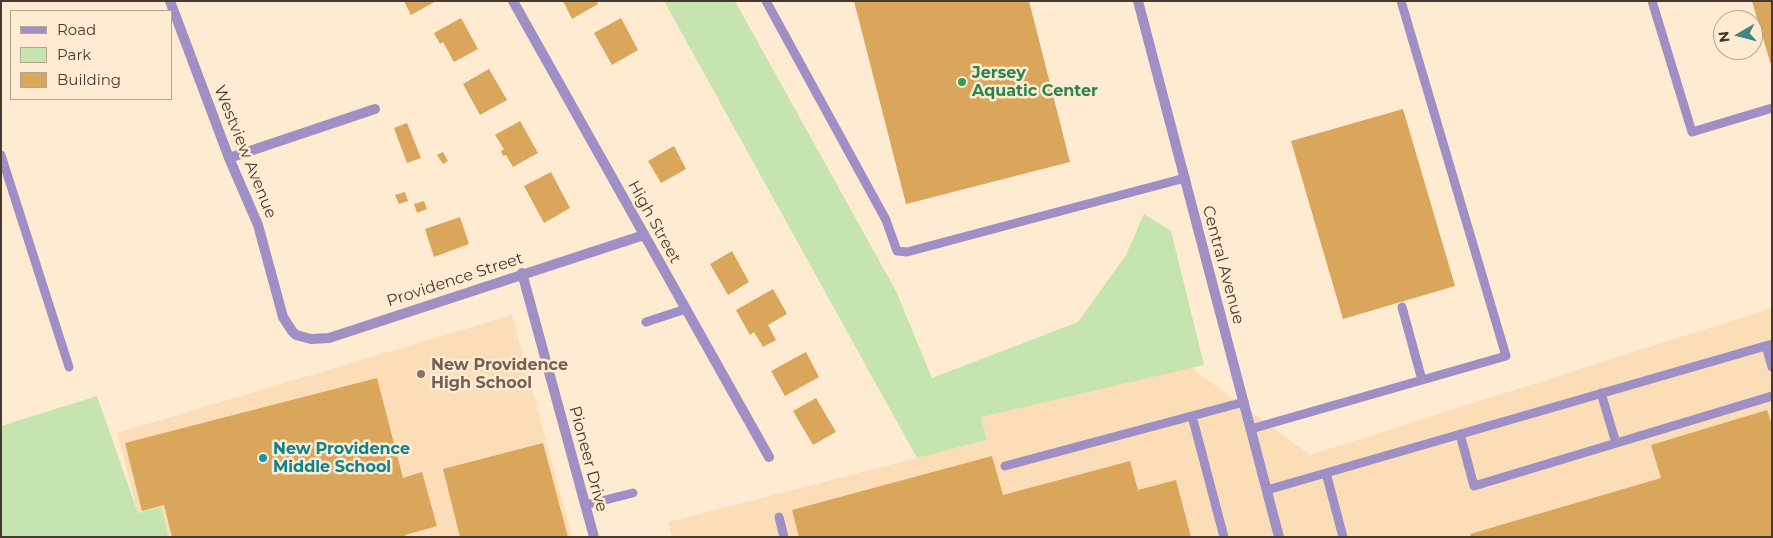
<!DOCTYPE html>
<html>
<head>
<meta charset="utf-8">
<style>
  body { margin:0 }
  #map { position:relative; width:1773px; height:538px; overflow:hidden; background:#feebd1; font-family:Montserrat,sans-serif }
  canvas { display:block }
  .frame { position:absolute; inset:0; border:2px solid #443b2e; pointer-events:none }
  .legend { position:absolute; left:10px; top:10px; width:162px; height:90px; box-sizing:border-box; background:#feebd1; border:1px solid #b4a590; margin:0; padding:6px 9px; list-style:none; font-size:15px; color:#443b2e }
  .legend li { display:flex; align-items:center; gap:10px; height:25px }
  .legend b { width:25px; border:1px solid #b4a590 }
  .north { position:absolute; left:1713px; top:10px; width:50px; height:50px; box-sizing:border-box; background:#feebd1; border:1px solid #b4a590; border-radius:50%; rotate:262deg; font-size:14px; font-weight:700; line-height:20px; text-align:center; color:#443b2e }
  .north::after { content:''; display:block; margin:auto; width:18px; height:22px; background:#3f8681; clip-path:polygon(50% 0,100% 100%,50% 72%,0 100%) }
</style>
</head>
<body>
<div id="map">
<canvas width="1773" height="538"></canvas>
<div class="frame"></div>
<ul class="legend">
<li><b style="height:6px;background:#9e90c4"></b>Road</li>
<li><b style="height:14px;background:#c6e4af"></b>Park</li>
<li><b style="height:14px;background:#d9a65b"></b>Building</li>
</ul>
<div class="north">N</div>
</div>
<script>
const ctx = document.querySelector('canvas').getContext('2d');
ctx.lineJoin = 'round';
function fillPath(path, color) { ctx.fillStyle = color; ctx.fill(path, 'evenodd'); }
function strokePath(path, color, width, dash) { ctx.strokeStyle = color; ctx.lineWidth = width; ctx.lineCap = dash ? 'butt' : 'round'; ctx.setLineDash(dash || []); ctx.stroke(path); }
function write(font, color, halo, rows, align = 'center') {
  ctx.font = font + ' Montserrat,sans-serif'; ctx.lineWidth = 5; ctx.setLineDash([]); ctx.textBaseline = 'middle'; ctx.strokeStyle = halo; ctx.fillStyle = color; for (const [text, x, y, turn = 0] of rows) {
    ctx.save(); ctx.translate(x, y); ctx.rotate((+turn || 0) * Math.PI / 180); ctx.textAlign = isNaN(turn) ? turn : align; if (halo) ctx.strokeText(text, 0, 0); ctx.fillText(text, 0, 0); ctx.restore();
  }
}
const built = new Path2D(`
  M1772,308V537H672L668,522L987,440L980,417L1190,367L1310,455Z
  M512,315L572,537H169L161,507L138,513L117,433Z`);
const green = new Path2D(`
  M664,1H735L896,291L932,378L1078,322L1126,255L1144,214L1171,231L1204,365L981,417L987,440L917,458Z
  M97,396L138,513L161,507L169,537H1V426Z`);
const building = new Path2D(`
  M404,1H436L411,15Z
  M563,1H597L598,4L572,19Z
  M854,1H1029L1070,162L906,204Z
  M1752,1H1772V65H1771Z
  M461,18L478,49L454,62L443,42L440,44L434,33Z
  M621,18L638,50L612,65L594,33Z
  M489,69L507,100L480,115L463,84Z
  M1403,109L1455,286L1343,319L1291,141Z
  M520,121L538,153L513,167L506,155L503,156L501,151L504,149L495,135Z
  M407,123L421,158L407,163L394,128Z
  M674,146L686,169L661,183L648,161Z
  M443,152L448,161L443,164L437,155Z
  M551,172L570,208L544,223L524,186Z
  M405,192L408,201L399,204L395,195Z
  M424,201L427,209L417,213L414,204Z
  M460,217L469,244L434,257L425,229Z
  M732,251L749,282L728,295L710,264Z
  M773,289L787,314L768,325L776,340L763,347L754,332L750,335L736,310Z
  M806,352L819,377L785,396L771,371Z
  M377,378L403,478L422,472L437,526L405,535L406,537H172L164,505L142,511L125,443Z
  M816,398L836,432L813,445L793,411Z
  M1767,410L1772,425V537H1471L1470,534L1661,478L1651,445Z
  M543,443L568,537H460L443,469Z
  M992,456L1003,495L1130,461L1138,490L1176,480L1191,537H799L792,510Z`);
const service = new Path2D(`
  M766,1L886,220L897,251L907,252L1185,178
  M1652,1L1692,132L1772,108
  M1,155L69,367
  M1402,307L1422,380
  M646,322L686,309
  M1766,346L1772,367
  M1601,393L1616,443
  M1192,416L1224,537
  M1251,429L1506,356L1401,1
  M1460,434L1474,486L1772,396
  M1005,466L1244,402
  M1326,473L1772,344
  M1267,490L1326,473L1343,537
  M585,505L633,493
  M779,517L784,537`);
const minor = new Path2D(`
  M170,1L229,158L258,225L283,317L292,331L296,335L311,339L329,338L644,235
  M513,1L769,457
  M229,158L375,109
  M522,273L594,537`);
const tertiary = new Path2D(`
  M1138,1L1279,537`);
const markers = [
  [962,82,5,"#2e9e5b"],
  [421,374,5,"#8d6e63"],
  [263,458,5,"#0f9aa8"]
];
const leisureNames = [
  ["Jersey",972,73],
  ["Aquatic Center",972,91]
];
const streetNames = [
  ["Westview Avenue",245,152,68],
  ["High Street",654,222,61],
  ["Central Avenue",1223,265,75],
  ["Providence Street",455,280,-18],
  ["Pioneer Drive",588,459,75]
];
const educationNames = [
  ["New Providence",431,365],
  ["High School",431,383]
];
const cultureNames = [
  ["New Providence",273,449],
  ["Middle School",273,467]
];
fillPath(built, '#fbdeb8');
fillPath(green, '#c6e4af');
fillPath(building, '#d9a65b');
strokePath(service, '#9e90c4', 9);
strokePath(minor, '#9e90c4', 10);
strokePath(tertiary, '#9e90c4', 10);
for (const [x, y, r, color] of markers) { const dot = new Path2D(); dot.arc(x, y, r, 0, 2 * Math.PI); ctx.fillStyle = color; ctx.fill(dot); strokePath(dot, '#feebd1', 2); }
write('bold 16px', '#27864d', '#feebd1', leisureNames, 'left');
write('16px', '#443b2e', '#feebd1', streetNames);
write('bold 16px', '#785e54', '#feebd1', educationNames, 'left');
write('bold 16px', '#0d838f', '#feebd1', cultureNames, 'left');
</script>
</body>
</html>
